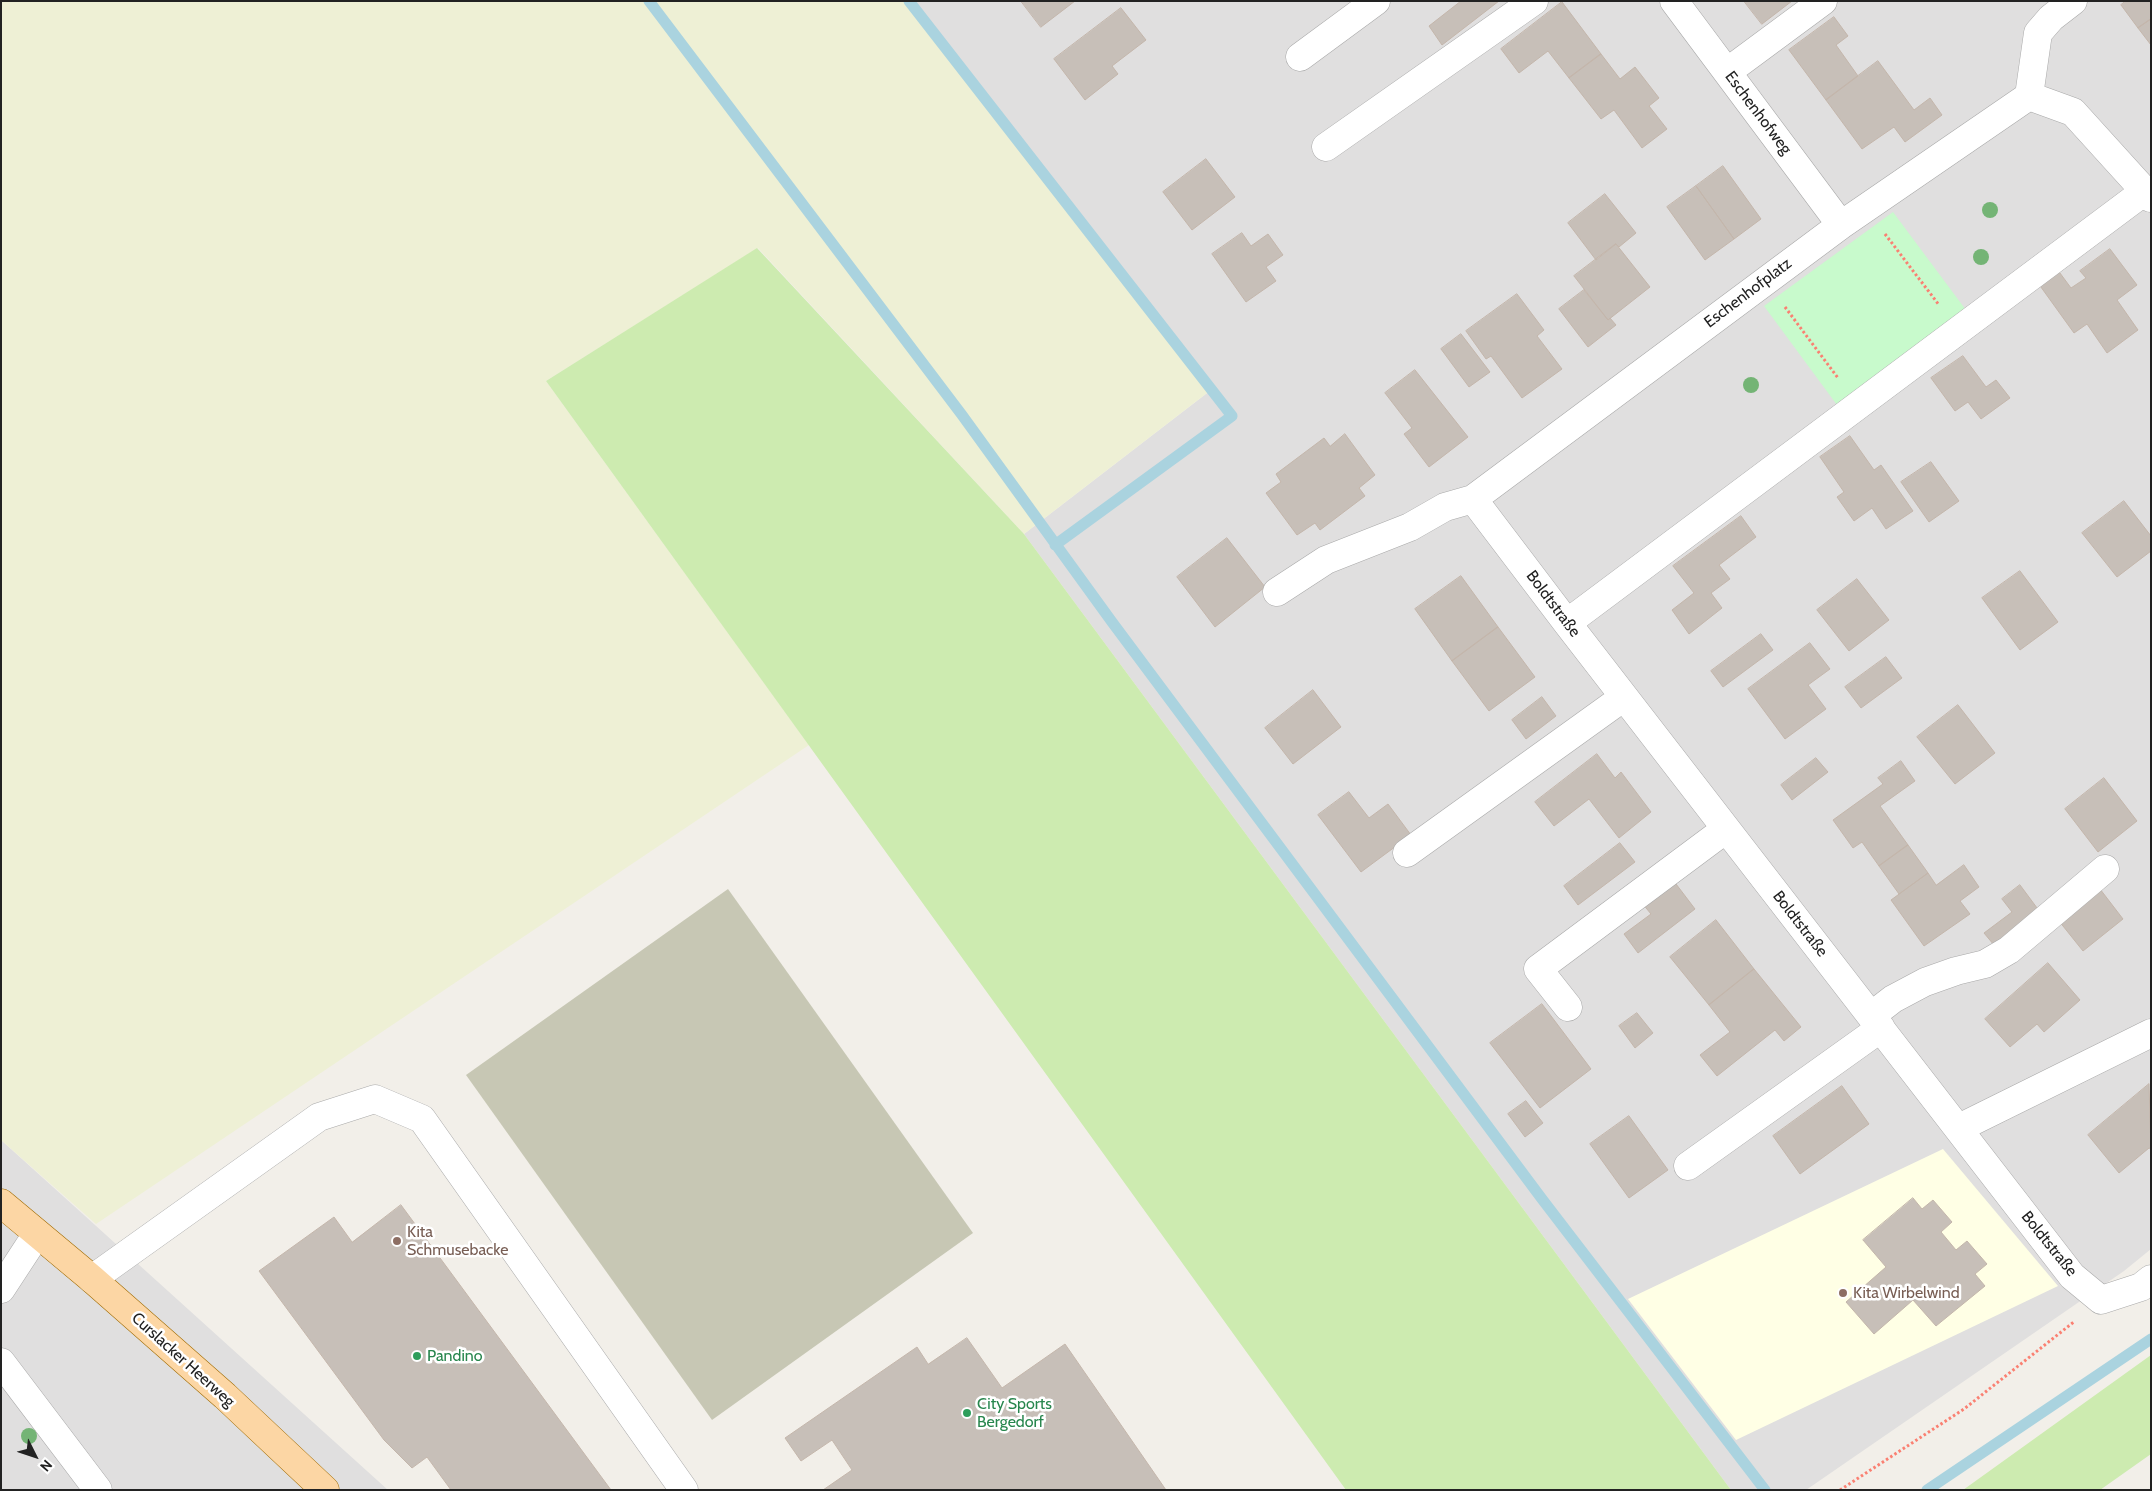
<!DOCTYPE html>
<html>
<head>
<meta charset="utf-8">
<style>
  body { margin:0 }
  #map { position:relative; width:2152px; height:1491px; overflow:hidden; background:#f2efe9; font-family:Cabin,sans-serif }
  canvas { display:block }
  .frame { position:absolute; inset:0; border:2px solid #222; pointer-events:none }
  .north { position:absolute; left:10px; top:1431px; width:50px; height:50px; -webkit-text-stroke:4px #fff; paint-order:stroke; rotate:131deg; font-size:14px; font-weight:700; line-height:20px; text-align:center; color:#222 }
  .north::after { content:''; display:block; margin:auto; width:18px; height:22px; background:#222; clip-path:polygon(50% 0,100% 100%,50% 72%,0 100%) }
</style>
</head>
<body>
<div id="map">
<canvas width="2152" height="1491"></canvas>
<div class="frame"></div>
<div class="north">N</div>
</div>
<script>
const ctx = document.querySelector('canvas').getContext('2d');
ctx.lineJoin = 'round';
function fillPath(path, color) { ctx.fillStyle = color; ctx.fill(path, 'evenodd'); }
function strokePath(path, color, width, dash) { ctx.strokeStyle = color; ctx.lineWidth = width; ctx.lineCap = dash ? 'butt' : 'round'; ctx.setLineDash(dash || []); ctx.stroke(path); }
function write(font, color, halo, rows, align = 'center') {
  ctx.font = font + ' Cabin,sans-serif'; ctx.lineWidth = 5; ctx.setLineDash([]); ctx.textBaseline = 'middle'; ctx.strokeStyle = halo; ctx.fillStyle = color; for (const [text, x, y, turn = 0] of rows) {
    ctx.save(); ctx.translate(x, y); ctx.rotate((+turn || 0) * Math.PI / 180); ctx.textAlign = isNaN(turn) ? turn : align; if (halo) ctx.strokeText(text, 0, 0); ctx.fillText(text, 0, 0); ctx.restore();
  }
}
const residential = new Path2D(`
  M909,1H2151V1249L2124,1271L1806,1490H1731L1024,534L1211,390Z
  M1,1140L388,1490H1Z`);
const education = new Path2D(`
  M1943,1149L2058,1286L1736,1440L1628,1299Z`);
const construction = new Path2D(`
  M728,889L973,1233L712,1420L466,1075Z`);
const farmland = new Path2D(`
  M1,1H909L1211,390L1024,534L758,248L546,381L809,745L96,1224L1,1140Z`);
const grass = new Path2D(`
  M757,248L1024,534L1731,1490H1346L546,381Z
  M2151,1355V1454L2100,1490H1963Z`);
const park = new Path2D(`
  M1893,212L1966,310L1837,405L1764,306Z`);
const stream = new Path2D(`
  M649,1L962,415L1112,622L1542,1199L1765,1490
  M909,1L1232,416L1055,545
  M1927,1490L2151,1339`);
const building = new Path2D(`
  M1021,1H1075L1041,27Z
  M1499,1L1442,45L1429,26L1461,1Z
  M1744,1H1792L1762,24Z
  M2126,1H2151V19L2138,28L2121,5Z
  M1562,2L1601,54L1569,78L1548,51L1519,73L1501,49Z
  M1121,8L1146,40L1112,66L1118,74L1085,100L1054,59Z
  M1834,17L1848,36L1836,45L1858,76L1826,100L1789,50Z
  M2151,19V45L2138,28Z
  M1601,54L1620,79L1635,67L1659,98L1649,106L1667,129L1642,148L1614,110L1601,119L1569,78Z
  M1878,61L1914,110L1930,98L1942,115L1905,142L1894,127L1862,149L1826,100Z
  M1206,159L1235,197L1192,230L1163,192Z
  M1723,166L1761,219L1734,239L1696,186Z
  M1696,186L1734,239L1705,260L1667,207Z
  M1605,194L1636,233L1619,247L1616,244L1596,260L1568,223Z
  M1242,233L1251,246L1268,234L1283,255L1266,267L1276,281L1246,302L1212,254Z
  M1616,244L1650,287L1608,320L1574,276Z
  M2110,249L2137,285L2117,300L2138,330L2107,353L2087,324L2074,333L2038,283L2057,269L2071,288L2086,278L2080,271Z
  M1584,290L1608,320L1610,318L1616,325L1588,347L1559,309Z
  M1517,294L1544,330L1537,336L1562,369L1522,398L1491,356L1486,359L1466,331Z
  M1461,334L1490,372L1469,387L1441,349Z
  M1963,356L1986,387L1996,380L2010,398L1981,419L1968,402L1955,411L1931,378Z
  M1415,370L1468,437L1429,467L1404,434L1412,428L1385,393Z
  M1345,434L1375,475L1359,488L1365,496L1320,530L1315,523L1297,535L1266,493L1281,482L1276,474L1324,438L1330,446Z
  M1850,436L1874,470L1881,465L1913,511L1886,529L1872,508L1854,521L1837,497L1844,492L1820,457Z
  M1931,462L1959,501L1929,522L1901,482Z
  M2124,501L2151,536V551L2117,577L2082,533Z
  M1741,516L1756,537L1719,565L1730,579L1711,593L1722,608L1689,634L1672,610L1694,593L1673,566Z
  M1227,538L1265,587L1215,627L1177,577Z
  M2020,571L2058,622L2020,650L1982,598Z
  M1461,576L1498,627L1452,661L1415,609Z
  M1857,579L1889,620L1849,651L1817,610Z
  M1498,627L1535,677L1489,711L1452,661Z
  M1761,634L1773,650L1723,687L1711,671Z
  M1810,643L1830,669L1808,685L1826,709L1785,739L1748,689Z
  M1886,657L1902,678L1861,708L1845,687Z
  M1313,690L1341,727L1293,764L1265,728Z
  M1542,697L1556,716L1526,739L1512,720Z
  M1958,705L1995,753L1955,784L1917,737Z
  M1597,754L1615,778L1621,772L1651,812L1619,838L1589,799L1554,826L1535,802Z
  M1816,758L1828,772L1792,800L1781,785Z
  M1901,761L1915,781L1880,806L1908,845L1879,866L1862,842L1853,848L1833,820L1883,784L1878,778Z
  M2104,778L2137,821L2098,852L2065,809Z
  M1349,792L1369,818L1388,804L1411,835L1361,872L1318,815Z
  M1620,843L1635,862L1578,905L1564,886Z
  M1908,845L1928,873L1899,894L1879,866Z
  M1964,865L1979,887L1960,901L1970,914L1924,946L1891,900L1928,873L1936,885Z
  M1673,880L1695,909L1638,953L1624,934L1651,914L1642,903Z
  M2020,885L2043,916L1999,951L1984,933L2012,912L2002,899Z
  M2100,889L2123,919L2083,951L2059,921Z
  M1716,920L1754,969L1709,1005L1670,957Z
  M2048,963L2080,1000L2044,1032L2037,1024L2010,1047L1985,1019Z
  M1754,969L1801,1027L1784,1041L1775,1030L1717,1076L1700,1055L1730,1032L1709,1005Z
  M1542,1004L1591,1069L1540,1108L1490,1043Z
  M1637,1013L1653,1033L1635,1048L1619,1026Z
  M2149,1084L2151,1149L2149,1148L2119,1173L2088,1135Z
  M1842,1086L1869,1124L1800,1174L1773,1136Z
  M1526,1101L1543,1123L1525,1137L1508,1114Z
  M1629,1116L1668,1170L1629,1198L1590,1144Z
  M1913,1198L1922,1209L1933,1200L1952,1222L1941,1232L1956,1250L1967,1241L1987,1264L1975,1274L1985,1286L1936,1326L1913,1300L1874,1334L1846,1302L1886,1267L1863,1240Z
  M401,1205L611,1490H451L427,1457L412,1468L384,1440L259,1271L334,1217L352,1242Z
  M967,1338L1002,1388L1065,1344L1166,1490H823L852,1470L832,1440L801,1461L785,1438L917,1347L928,1364Z`);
const path = new Path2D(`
  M1885,234L1939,305
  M1785,307L1838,378
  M1840,1490L1964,1409L2075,1321`);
const minor = new Path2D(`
  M1674,1L1841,225
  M1300,57L1376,1
  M1727,72L1823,1
  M2029,96L2073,112L2151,198
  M2029,96L2038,33L2051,18L2073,1
  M1326,147L1534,1
  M1473,499L1567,623L2072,1276L2101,1300L2141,1287L2151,1279
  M1277,592L1326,560L1410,527L1445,507L1473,499L1841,225L2029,96
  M1567,623L2145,191
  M1407,853L1624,697
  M1568,1007L1538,969L1726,829
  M1871,1016L1893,999L1925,982L1956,971L1985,964L2009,950L2105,869
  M1959,1128L2151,1033
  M1688,1166L1881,1028
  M92,1279L319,1117L375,1099L422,1119L684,1490
  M1,1289L37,1234
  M1,1362L98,1490`);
const major = new Path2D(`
  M1,1203L92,1279L225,1396L325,1490`);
const trees = [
  [1990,210],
  [1981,257],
  [1751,385],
  [29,1436]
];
const markers = [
  [397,1241,5,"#8d6e63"],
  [1843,1293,5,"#8d6e63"],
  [417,1356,5,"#2e9e5b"],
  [967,1413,5,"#2e9e5b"]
];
const streetNames = [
  ["Eschenhofweg",1758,113,53],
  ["Eschenhofplatz",1748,293,-37],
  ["Boldtstraße",1553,604,53],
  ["Boldtstraße",1800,924,52],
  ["Boldtstraße",2049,1244,51],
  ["Curslacker Heerweg",183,1360,42]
];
const educationNames = [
  ["Kita",407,1232],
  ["Schmusebacke",407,1250],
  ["Kita Wirbelwind",1853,1293]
];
const leisureNames = [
  ["Pandino",427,1356],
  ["City Sports",977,1404],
  ["Bergedorf",977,1422]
];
fillPath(residential, '#e0dfdf');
fillPath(education, '#ffffe5');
fillPath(construction, '#c7c7b4');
fillPath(farmland, '#eef0d5');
fillPath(grass, '#cdebb0');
fillPath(park, '#c8facc');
strokePath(stream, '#aad3df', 11);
fillPath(building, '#c7bfb8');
strokePath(building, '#c4b6ab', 1);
strokePath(minor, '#a9a9a9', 29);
strokePath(major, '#a06b00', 29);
strokePath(path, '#fa8072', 3, [2.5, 2.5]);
strokePath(minor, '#fff', 28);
strokePath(major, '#fcd6a4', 28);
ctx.fillStyle = '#74b475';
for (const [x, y] of trees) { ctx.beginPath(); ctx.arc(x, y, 8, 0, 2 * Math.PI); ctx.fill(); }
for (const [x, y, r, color] of markers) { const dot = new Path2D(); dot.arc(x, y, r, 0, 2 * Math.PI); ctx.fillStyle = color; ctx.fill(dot); strokePath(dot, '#fff', 2); }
write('16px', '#222', '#fff', streetNames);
write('16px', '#785e54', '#fff', educationNames, 'left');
write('16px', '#27864d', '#fff', leisureNames, 'left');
</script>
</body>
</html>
